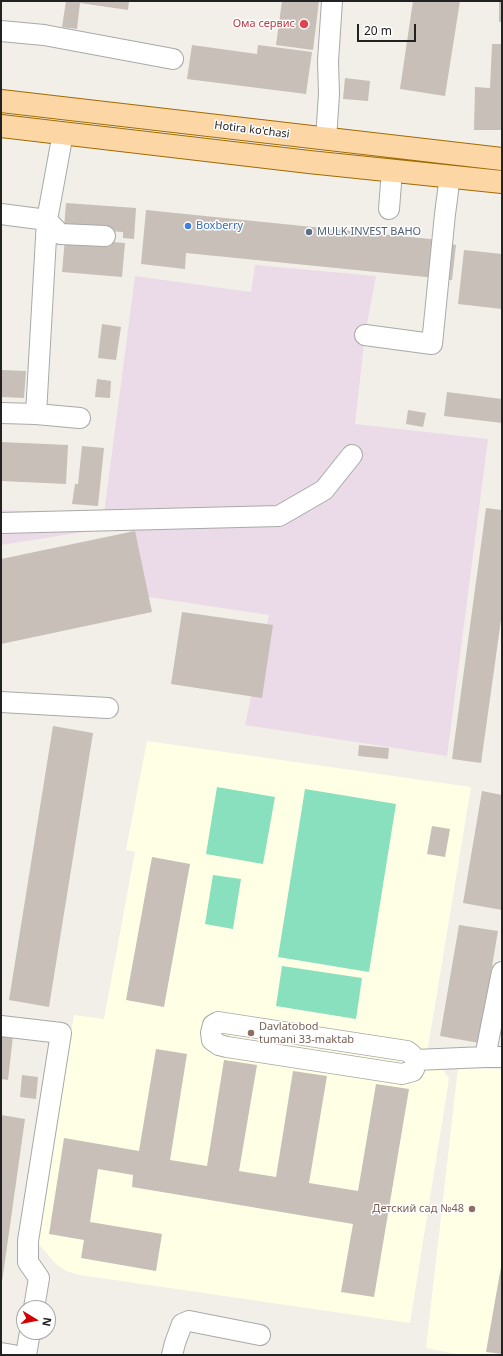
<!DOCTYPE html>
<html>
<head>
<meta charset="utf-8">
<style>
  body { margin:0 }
  #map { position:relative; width:503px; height:1356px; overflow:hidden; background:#f2efe9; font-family:"Noto Sans",sans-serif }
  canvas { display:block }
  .frame { position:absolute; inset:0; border:2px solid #222; pointer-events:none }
  .north { position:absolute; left:16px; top:1300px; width:40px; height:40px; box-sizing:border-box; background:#fff; border:1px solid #a7a7a7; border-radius:50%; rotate:100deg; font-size:11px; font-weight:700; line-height:16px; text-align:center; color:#222 }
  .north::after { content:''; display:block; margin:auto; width:14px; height:18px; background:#d40000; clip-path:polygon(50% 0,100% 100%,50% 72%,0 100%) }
  .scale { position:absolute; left:357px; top:24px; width:59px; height:18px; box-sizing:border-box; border:2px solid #222; border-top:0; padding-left:5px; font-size:12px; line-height:14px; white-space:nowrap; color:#222; -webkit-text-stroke:3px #fff; paint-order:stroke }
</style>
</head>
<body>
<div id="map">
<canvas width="503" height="1356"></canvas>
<div class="frame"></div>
<div class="north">N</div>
<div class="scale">20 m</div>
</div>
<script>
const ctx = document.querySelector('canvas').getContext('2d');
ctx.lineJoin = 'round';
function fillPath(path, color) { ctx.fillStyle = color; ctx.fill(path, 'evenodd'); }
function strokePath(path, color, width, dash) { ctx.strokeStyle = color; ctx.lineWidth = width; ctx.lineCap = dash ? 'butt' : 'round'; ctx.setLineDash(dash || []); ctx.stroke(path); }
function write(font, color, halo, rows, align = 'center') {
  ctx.font = font + ' "Noto Sans",sans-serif'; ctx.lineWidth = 3; ctx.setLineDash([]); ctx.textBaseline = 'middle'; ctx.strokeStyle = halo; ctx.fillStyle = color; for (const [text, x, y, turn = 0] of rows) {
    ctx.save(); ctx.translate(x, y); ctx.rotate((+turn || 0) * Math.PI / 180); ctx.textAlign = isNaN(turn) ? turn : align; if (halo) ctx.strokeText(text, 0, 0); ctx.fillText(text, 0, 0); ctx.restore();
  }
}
const industrial = new Path2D(`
  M255,265L376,276L365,335L355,424L488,439L447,756L245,725L269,615L142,596L128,525L1,545V510L104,514L135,276L251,292Z`);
const education = new Path2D(`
  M147,741L471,787L428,1047L449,1079L410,1323L80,1275L66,1271L56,1264L36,1241L74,1015L104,1019L135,852L126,850Z
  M458,1068L502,1069V1355H461L426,1348Z`);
const pitch = new Path2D(`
  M217,787L275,797L263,864L206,854Z
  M305,789L396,804L369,972L278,957Z
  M213,875L241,879L233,929L205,924Z
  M282,966L362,978L356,1019L276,1006Z`);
const building = new Path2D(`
  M66,1H129L128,10L80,3L77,29L62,27Z
  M282,1H319L313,50L276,45Z
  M413,1H460L445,96L400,89Z
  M499,1H502V22H499Z
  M492,44H502V130H474L475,87L490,88Z
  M192,45L257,54L258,45L312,52L306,94L187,79Z
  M345,78L370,81L368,101L343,99Z
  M66,203L136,208L134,239L123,238V232L64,228Z
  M146,210L440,240L436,278L186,253L185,269L141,264Z
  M65,238L125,243L122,277L62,272Z
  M444,243L456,245L452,280L440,279Z
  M464,250L502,254V309L458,304Z
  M102,324L121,327L116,360L98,358Z
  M1,370L26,371L24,398L1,397Z
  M97,379L111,381L110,398L95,397Z
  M447,392L502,399V423L444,416Z
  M408,410L426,413L423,427L406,424Z
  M1,442L68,445L66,484L1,481Z
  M82,446L104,448L98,506L72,504L75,484H78Z
  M486,508L502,510V613L481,763L452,759Z
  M135,531L152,612L1,644V559Z
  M182,612L273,625L262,698L171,684Z
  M53,726L93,733L49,1007L9,1000Z
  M359,745L389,748L388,759L358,756Z
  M482,791L502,795V910L463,903Z
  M432,826L450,829L445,857L427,854Z
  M152,857L190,864L164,1007L126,1000Z
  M459,925L498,931L479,1043L440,1036Z
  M1,1035L13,1036L8,1080L1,1079Z
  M156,1049L187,1054L170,1160L207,1166L224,1060L257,1065L239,1171L276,1177L293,1071L327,1076L309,1183L358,1191L376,1084L409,1089L374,1297L341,1292L353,1224L132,1187L133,1175L98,1169L90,1222L162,1234L156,1271L81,1258L84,1240L49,1234L64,1138L139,1151Z
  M22,1075L38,1077L36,1099L20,1097Z
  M1,1115L25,1119L2,1282H1Z
  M501,1267H502V1354L486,1352Z`);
const minor = new Path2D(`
  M1,31L44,35L173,59
  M326,139L329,94L328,61L332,1
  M389,209L392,170
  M1,214L47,220L63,133
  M365,335L432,344L445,214L450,176
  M1,413L36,414
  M80,418L36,414L47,220L60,234L105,236
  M1,523L279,516L324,490L352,455
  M1,702L108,708
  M502,972L485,1057H502
  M218,1022L407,1051C415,1056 418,1062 413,1071L402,1074L227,1047L219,1045L212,1040L211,1033L213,1025Z
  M1,1026L61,1033L28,1241V1262L39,1278L34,1308
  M415,1060L485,1057
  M1,1353L13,1355
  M26,1355L30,1332
  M172,1355L175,1343L182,1324L189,1321L260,1335`);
const major = new Path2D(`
  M1,101L502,159
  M1,126L309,162L502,182`);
const markers = [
  [304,24,5,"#e0444e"],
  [188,226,4,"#3f7fe0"],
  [309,232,4,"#5c6f8a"],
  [251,1033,4,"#8d6e63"],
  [472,1209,4,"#8d6e63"]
];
const healthNames = [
  ["Ома сервис",295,24]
];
const streetNames = [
  ["Hotira ko'chasi",252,130,7]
];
const shopNames = [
  ["Boxberry",196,226]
];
const serviceNames = [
  ["MULK INVEST BAHO",317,232]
];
const educationNames = [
  ["Davlatobod",259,1027],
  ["tumani 33-maktab",259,1040],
  ["Детский сад №48",464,1209,"right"]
];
fillPath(industrial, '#ebdbe8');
fillPath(education, '#ffffe5');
fillPath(pitch, '#88e0be');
fillPath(building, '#c7bfb8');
strokePath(minor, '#a9a9a9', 22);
strokePath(major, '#a06b00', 24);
strokePath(minor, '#fff', 20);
strokePath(major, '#fcd6a4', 22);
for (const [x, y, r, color] of markers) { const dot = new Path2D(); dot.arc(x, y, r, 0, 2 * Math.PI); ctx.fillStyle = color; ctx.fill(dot); strokePath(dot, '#fff', 1.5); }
write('11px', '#be3a42', '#fff', healthNames, 'right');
write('11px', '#222', '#fff', streetNames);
write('11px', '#366cbe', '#fff', shopNames, 'left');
write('11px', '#4e5e75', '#fff', serviceNames, 'left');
write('11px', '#785e54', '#fff', educationNames, 'left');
</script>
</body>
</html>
